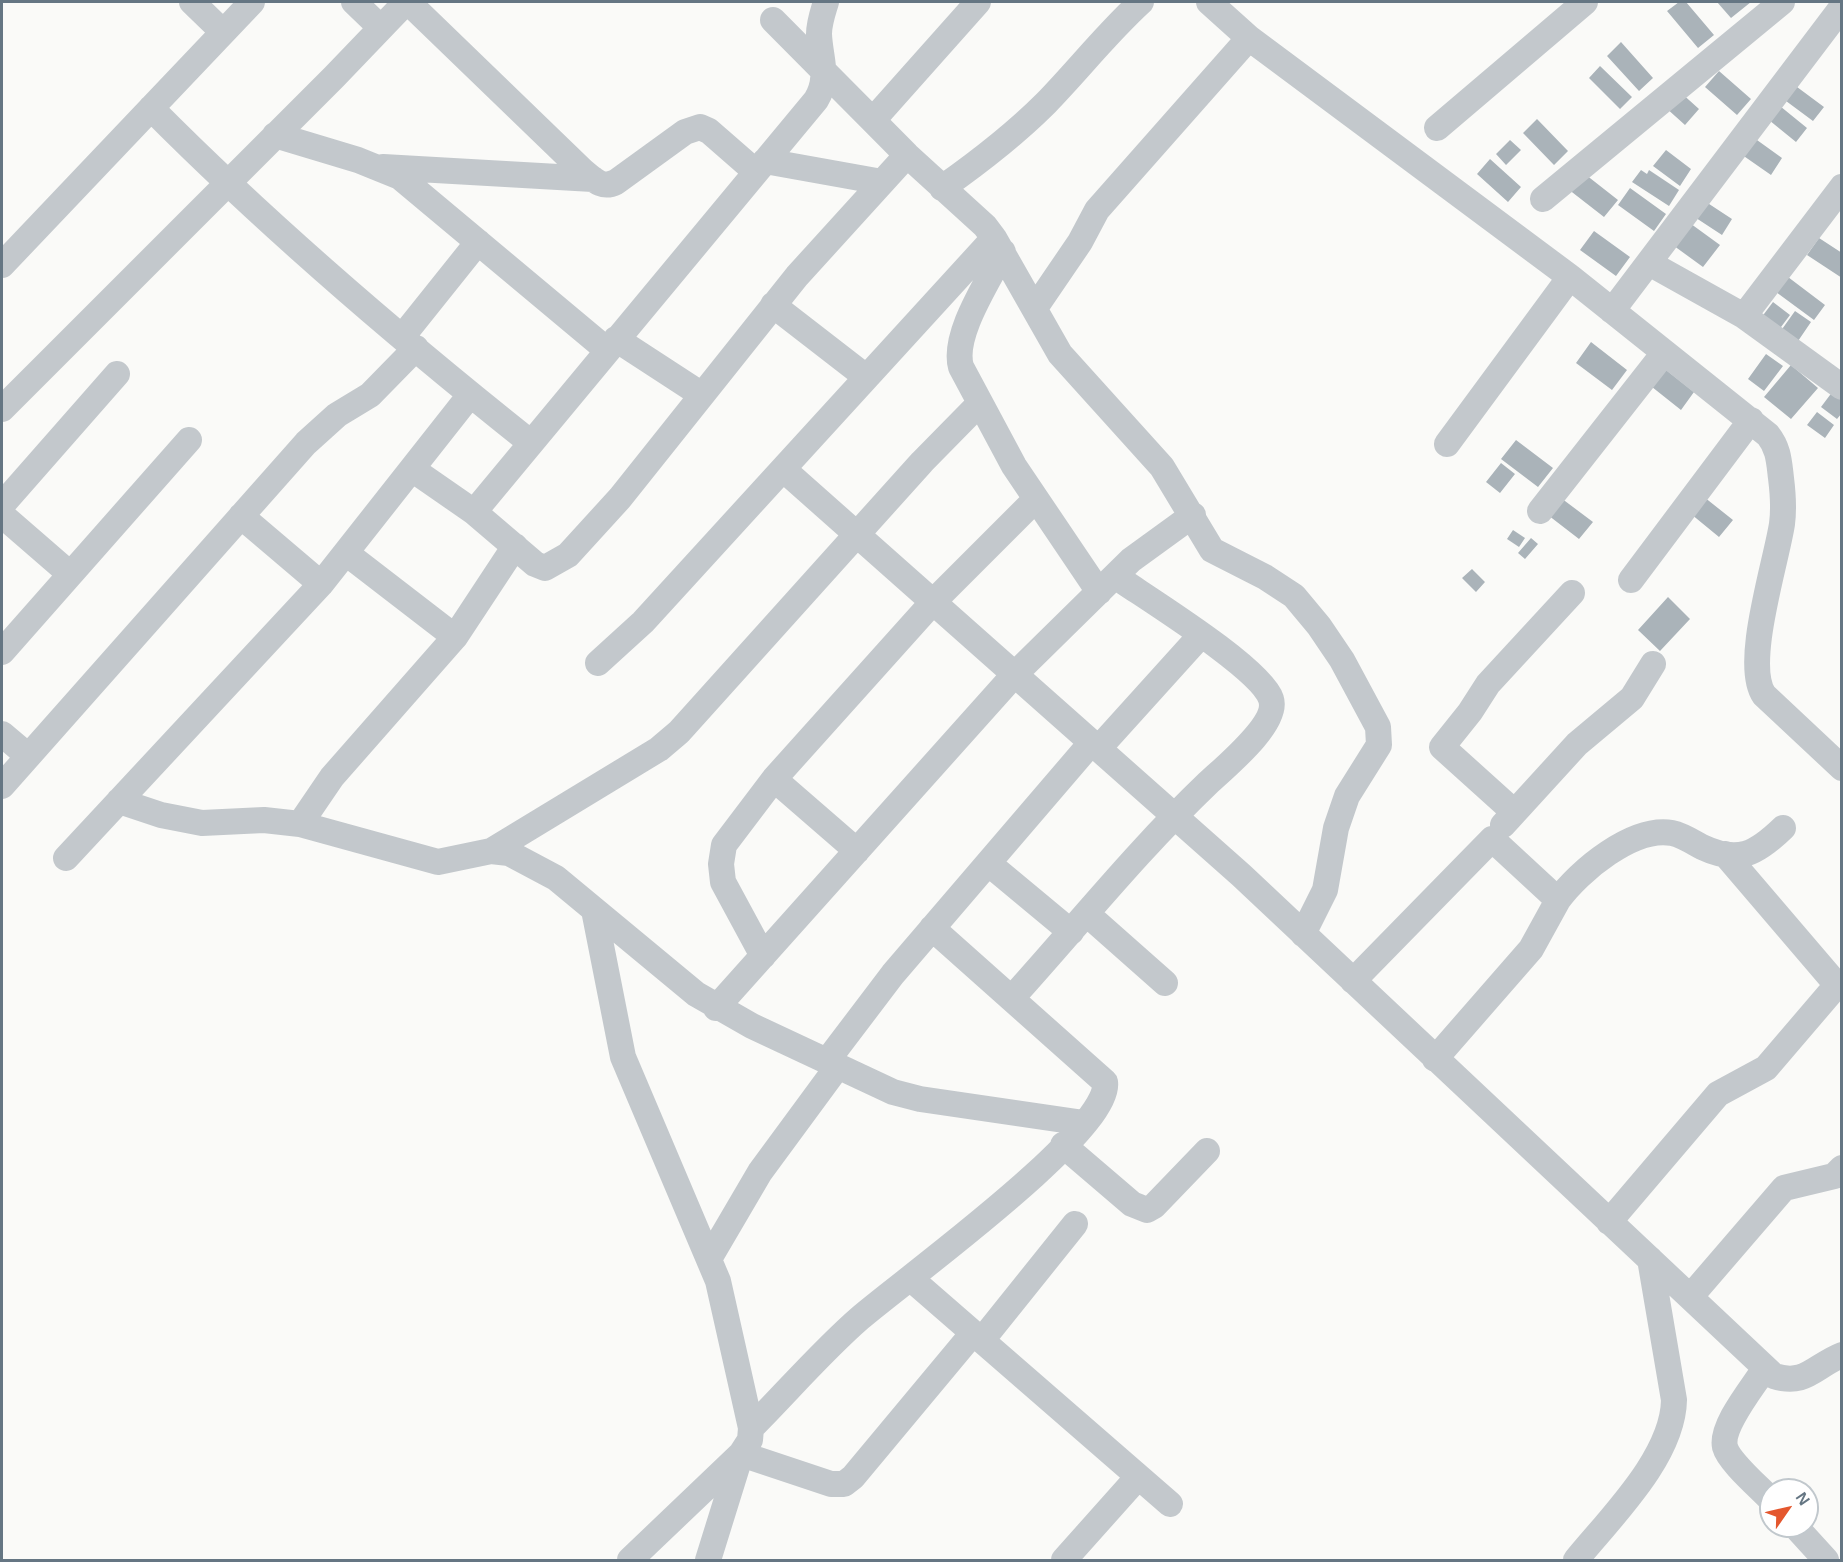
<!DOCTYPE html>
<html>
<head>
<meta charset="utf-8">
<style>
  body { margin:0 }
  #map { position:relative; width:1843px; height:1562px; overflow:hidden; background:#fafaf8; font-family:Helvetica,sans-serif }
  canvas { display:block }
  .frame { position:absolute; inset:0; border:3px solid #657683; pointer-events:none }
  .north { position:absolute; left:1759px; top:1478px; width:60px; height:60px; box-sizing:border-box; background:#fff; border:2px solid #c1c8cd; border-radius:50%; rotate:56deg; font-size:16px; font-weight:700; line-height:24px; text-align:center; color:#657683 }
  .north::after { content:''; display:block; margin:auto; width:21px; height:27px; background:#e4572e; clip-path:polygon(50% 0,100% 100%,50% 72%,0 100%) }
</style>
</head>
<body>
<div id="map">
<canvas width="1843" height="1562"></canvas>
<div class="frame"></div>
<div class="north">N</div>
</div>
<script>
const ctx = document.querySelector('canvas').getContext('2d');
ctx.lineJoin = 'round';
function fillPath(path, color) { ctx.fillStyle = color; ctx.fill(path, 'evenodd'); }
function strokePath(path, color, width, dash) { ctx.strokeStyle = color; ctx.lineWidth = width; ctx.lineCap = dash ? 'butt' : 'round'; ctx.setLineDash(dash || []); ctx.stroke(path); }
const building = new Path2D(`
  M1679,2H1686L1714,35L1698,48L1667,11Z
  M1717,2H1751L1731,18Z
  M1621,42L1653,78L1639,91L1607,56Z
  M1600,66L1632,97L1620,109L1589,78Z
  M1719,71L1751,99L1737,115L1705,87Z
  M1793,84L1824,107L1813,121L1782,98Z
  M1679,91L1699,109L1685,125L1665,107Z
  M1775,102L1807,128L1796,142L1764,116Z
  M1537,119L1568,151L1554,165L1523,133Z
  M1750,135L1782,158L1771,175L1738,152Z
  M1510,140L1521,150L1506,165L1496,154Z
  M1666,150L1691,169L1680,186L1653,166Z
  M1490,159L1521,187L1508,202L1477,174Z
  M1641,170L1647,174L1649,170L1679,190L1669,206L1632,182Z
  M1581,171L1618,200L1604,217L1568,189Z
  M1630,188L1666,214L1654,231L1618,205Z
  M1703,200L1732,219L1722,235L1693,216Z
  M1687,221L1720,245L1703,267L1670,243Z
  M1594,231L1630,257L1616,276L1580,250Z
  M1819,238L1842,253V278L1807,255Z
  M1788,277L1825,305L1814,320L1776,292Z
  M1773,302L1790,315L1778,331L1761,318Z
  M1795,311L1811,322L1796,344L1780,332Z
  M1591,342L1627,370L1612,390L1576,363Z
  M1766,354L1783,366L1764,391L1748,379Z
  M1791,365L1818,388L1791,419L1764,397Z
  M1661,366L1694,392L1681,410L1647,383Z
  M1836,387L1842,392V413L1837,419L1821,407Z
  M1817,412L1834,425L1825,438L1807,425Z
  M1516,440L1553,468L1538,487L1501,459Z
  M1501,463L1515,474L1500,493L1486,482Z
  M1557,495L1593,522L1579,539L1544,512Z
  M1704,497L1733,520L1719,537L1691,514Z
  M1513,530L1525,538L1519,547L1507,539Z
  M1531,538L1538,544L1525,559L1518,553Z
  M1472,569L1485,582L1476,592L1462,578Z
  M1668,597L1690,619L1660,651L1638,630Z`);
const minor = new Path2D(`
  M192,2L223,32
  M354,2L381,28
  M408,2L583,171C594,180 602,189 616,182L685,132L700,127L709,131L756,172
  M1209,2L1249,38L1570,277L1768,435C1779,449 1779,462 1781,478C1783,494 1784,509 1782,524C1776,563 1743,664 1764,695L1842,768
  M151,108C270,228 399,338 531,443
  M873,120L978,2
  M1437,128L1585,2
  M275,135L358,160L400,177L607,350
  M765,161L882,182
  M383,167L593,179
  M942,188C979,162 1014,135 1046,103C1079,69 1107,33 1141,2
  M1543,199L1782,2
  M994,238L1060,354L1162,467L1212,550L1265,577L1294,596L1319,626L1342,660L1378,727L1379,745L1347,796L1336,828L1325,890L1303,934
  M1003,252C988,282 952,335 961,367L1014,466L1099,592
  M1649,263L1744,316L1842,387
  M2,265L252,2
  M773,305L866,377
  M1035,308L1080,242L1097,210L1249,38
  M1612,311L1842,7
  M1744,316L1842,187
  M402,337L478,242
  M616,339L702,395
  M2,409L334,77L406,2
  M1447,444L1570,277
  M412,469L474,512L535,564L545,568L568,555L620,498L797,276L907,155
  M783,469L1241,875L1774,1376C1806,1386 1814,1366 1842,1355
  M2,505L117,374
  M1540,511L1664,353
  M474,512L816,100C830,77 820,59 819,34C819,23 823,12 826,2
  M2,515L70,574
  M241,516L321,584
  M346,553L455,637
  M1631,580L1751,420
  M2,652L189,440
  M598,663L643,622L994,238L985,226L907,155L773,20
  M2,734L28,756
  M1098,749L1201,635
  M774,779L857,851
  M2,786L306,443L337,415L370,395L416,348
  M119,801L161,815L202,823L264,820L300,824L438,862L491,851L509,853L556,878L696,994L752,1026L893,1092L920,1099L1084,1123
  M1513,811L1442,747L1470,712L1488,684L1572,593
  M300,824L332,777L455,637L515,546
  M1503,825L1577,744L1632,698L1653,664
  M491,851L659,749L679,732L922,462L979,404
  M66,858L321,584L470,395
  M988,863L1071,932
  M1558,900C1579,871 1633,826 1672,833C1682,835 1693,842 1702,847C1738,864 1756,854 1783,828
  M594,910L623,1057L718,1281L751,1428L750,1440L741,1454L630,1560
  M1087,914L1165,983
  M763,956L723,882L721,864L724,845L774,779L932,603L1036,499
  M1353,981L1492,839L1558,900L1531,949L1435,1059
  M1012,998C1077,926 1138,850 1208,783C1225,767 1279,723 1271,699C1261,668 1145,597 1115,576
  M716,1008L1014,675L1131,560L1193,515
  M827,1061L893,974L1091,743
  M1063,1145L1132,1204L1147,1210L1154,1206L1207,1151
  M1609,1222L1718,1094L1766,1068L1837,985L1725,854
  M709,1259L760,1172L838,1066
  M910,1278L1170,1504
  M1691,1296L1784,1188L1834,1176L1842,1168
  M982,1340L1075,1224
  M1765,1368C1754,1386 1720,1426 1725,1447C1729,1462 1760,1488 1771,1500
  M751,1428C787,1392 821,1352 860,1318C900,1283 1113,1130 1105,1082L932,928
  M1795,1526L1826,1560
  M708,1560L741,1454L831,1484H844L853,1477L973,1333
  M1064,1560L1138,1477
  M1576,1560C1611,1517 1673,1457 1674,1400L1650,1259`);
fillPath(building, '#aab3b9');
strokePath(minor, '#c3c8cc', 26);
</script>
</body>
</html>
